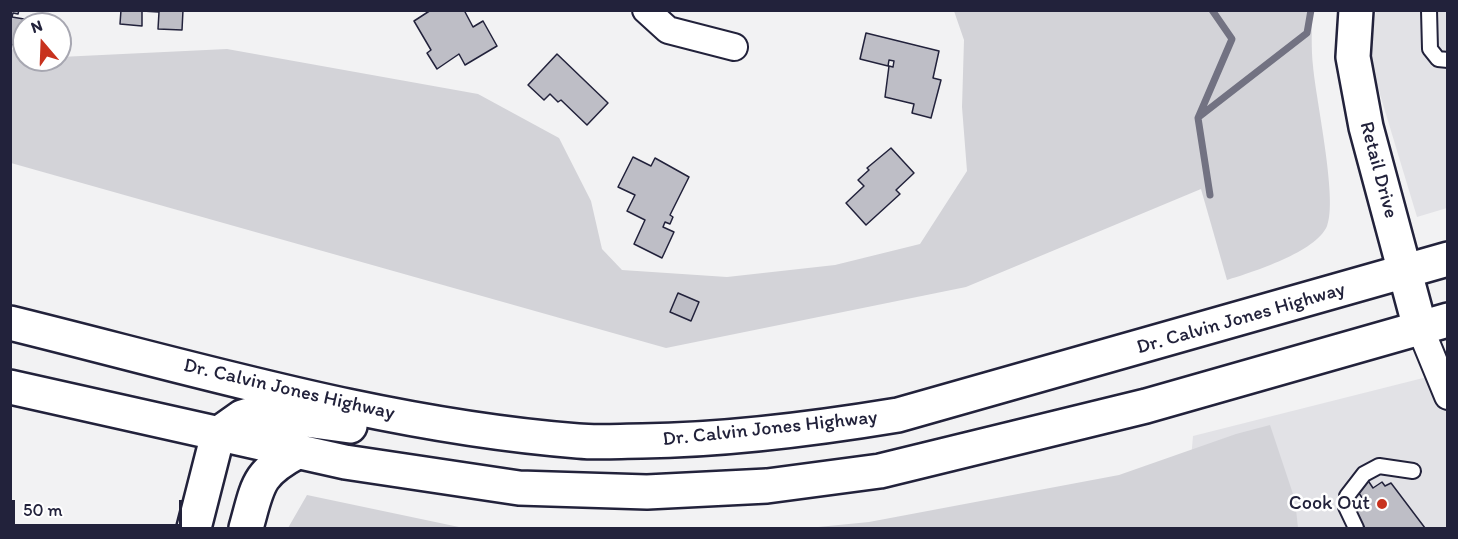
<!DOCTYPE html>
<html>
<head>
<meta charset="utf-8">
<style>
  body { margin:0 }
  #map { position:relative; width:1458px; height:539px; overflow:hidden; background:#f2f2f3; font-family:Itim,sans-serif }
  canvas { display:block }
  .frame { position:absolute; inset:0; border:12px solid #22223b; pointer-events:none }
  .north { position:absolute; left:12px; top:12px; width:60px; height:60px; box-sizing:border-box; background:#fff; border:2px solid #a7a7b1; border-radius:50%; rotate:341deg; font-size:16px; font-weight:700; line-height:24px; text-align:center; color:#22223b }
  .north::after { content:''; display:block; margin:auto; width:21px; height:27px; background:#c8321e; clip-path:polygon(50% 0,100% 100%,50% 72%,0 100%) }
  .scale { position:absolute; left:12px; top:500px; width:170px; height:27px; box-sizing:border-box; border:3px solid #22223b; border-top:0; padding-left:8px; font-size:18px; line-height:21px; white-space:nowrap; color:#22223b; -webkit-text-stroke:4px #fff; paint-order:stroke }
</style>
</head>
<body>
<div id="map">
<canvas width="1458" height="539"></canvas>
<div class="frame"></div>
<div class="north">N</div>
<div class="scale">50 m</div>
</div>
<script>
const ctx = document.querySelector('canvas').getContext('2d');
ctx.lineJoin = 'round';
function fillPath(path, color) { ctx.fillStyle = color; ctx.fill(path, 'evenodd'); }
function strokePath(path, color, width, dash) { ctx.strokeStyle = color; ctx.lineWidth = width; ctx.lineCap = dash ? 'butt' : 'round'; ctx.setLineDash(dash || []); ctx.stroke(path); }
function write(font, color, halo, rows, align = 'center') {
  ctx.font = font + ' Itim,sans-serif'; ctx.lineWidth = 5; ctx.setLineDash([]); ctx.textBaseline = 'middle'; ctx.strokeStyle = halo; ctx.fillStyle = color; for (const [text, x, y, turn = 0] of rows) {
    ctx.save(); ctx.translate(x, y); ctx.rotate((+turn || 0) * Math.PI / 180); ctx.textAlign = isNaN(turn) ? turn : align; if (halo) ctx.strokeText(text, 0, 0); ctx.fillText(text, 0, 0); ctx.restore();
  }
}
const built = new Path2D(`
  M1376,11H1447V208L1417,217L1369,58Z
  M1447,372V528H1185L1193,436Z`);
const green = new Path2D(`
  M954,11H1312C1312,29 1311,48 1313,66C1316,100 1338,200 1327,226C1316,252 1253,272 1227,280L1201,189L966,287L666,348L11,163L10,49L24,51V60H60V57L227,49L478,94L559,138L591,201L602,249L622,270L727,277L835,265L920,244L967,171L962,107L964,40Z
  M1270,425L1295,500L1298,528H808L869,522L1119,475L1236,434Z
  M307,495L459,527L477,528H288Z`);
const stream = new Path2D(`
  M1200,116L1307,33L1311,10
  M1210,195L1198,118L1232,39L1212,10`);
const building = new Path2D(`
  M10,10H19L18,14L13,13L12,17L24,19L19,46L10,44Z
  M121,10H183L182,30L158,29L159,12L142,11V26L120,24Z
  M431,10H464L473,27L483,21L497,46L465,65L459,54L437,69L427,53L431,50L414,21Z
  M866,33L939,51L933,78L941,80L931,118L912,113L914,104L885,97L889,66L893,67L894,61L889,60L888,66L860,59Z
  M557,54L608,103L587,125L561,100L558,102L550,94L544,100L528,85Z
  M891,148L914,173L896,190L900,194L866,225L846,203L864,186L858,180L869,170L867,168Z
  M633,157L651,166L655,158L689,177L670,215L673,217L670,224L665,222L663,227L674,232L662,258L634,244L645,220L627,211L635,195L618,187Z
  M678,293L699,302L691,321L670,312Z
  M1365,476L1373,488L1382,482L1385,486L1391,483L1425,528H1365L1350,508L1363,499L1356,489Z`);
const lane = new Path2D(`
  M1429,10L1430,49L1438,59L1448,60
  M1356,528L1346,507L1347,496L1364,474L1379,466L1413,471`);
const street = new Path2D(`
  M646,10L668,30L734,47
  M1420,328L1448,396`);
const secondary = new Path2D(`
  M1356,10L1353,57L1366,127L1420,328
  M194,528L218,434
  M246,528C258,486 256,474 297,452`);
const highway = new Path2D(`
  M10,323C197,369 385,426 578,441C599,443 621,441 642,441C728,440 813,429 898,415L1448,259
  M10,387L345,462L519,488L647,492L767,486L880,471L1146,406L1448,320
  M218,434L242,417L255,413L350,426`);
const markers = [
  [1382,504,6,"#c8321e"]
];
const streetNames = [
  ["Retail Drive",1378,170,75],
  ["Dr. Calvin Jones Highway",1241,319,-16],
  ["Dr. Calvin Jones Highway",289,390,13],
  ["Dr. Calvin Jones Highway",770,429,-6]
];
const poiNames = [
  ["Cook Out",1370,504]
];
fillPath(built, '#e2e2e6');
fillPath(green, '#d3d3d8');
strokePath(stream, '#727282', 7);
fillPath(building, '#bebec6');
strokePath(building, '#22223b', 1.5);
strokePath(lane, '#22223b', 18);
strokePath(street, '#22223b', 30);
strokePath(secondary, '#22223b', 38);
strokePath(highway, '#22223b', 38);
strokePath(lane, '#fff', 14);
strokePath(street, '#fff', 26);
strokePath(secondary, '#fff', 33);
strokePath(highway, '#fff', 33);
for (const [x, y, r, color] of markers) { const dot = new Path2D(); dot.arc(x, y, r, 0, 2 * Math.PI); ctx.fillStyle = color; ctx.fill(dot); strokePath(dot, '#fff', 2); }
write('20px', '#22223b', '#fff', streetNames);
write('20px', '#22223b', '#fff', poiNames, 'right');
</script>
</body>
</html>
